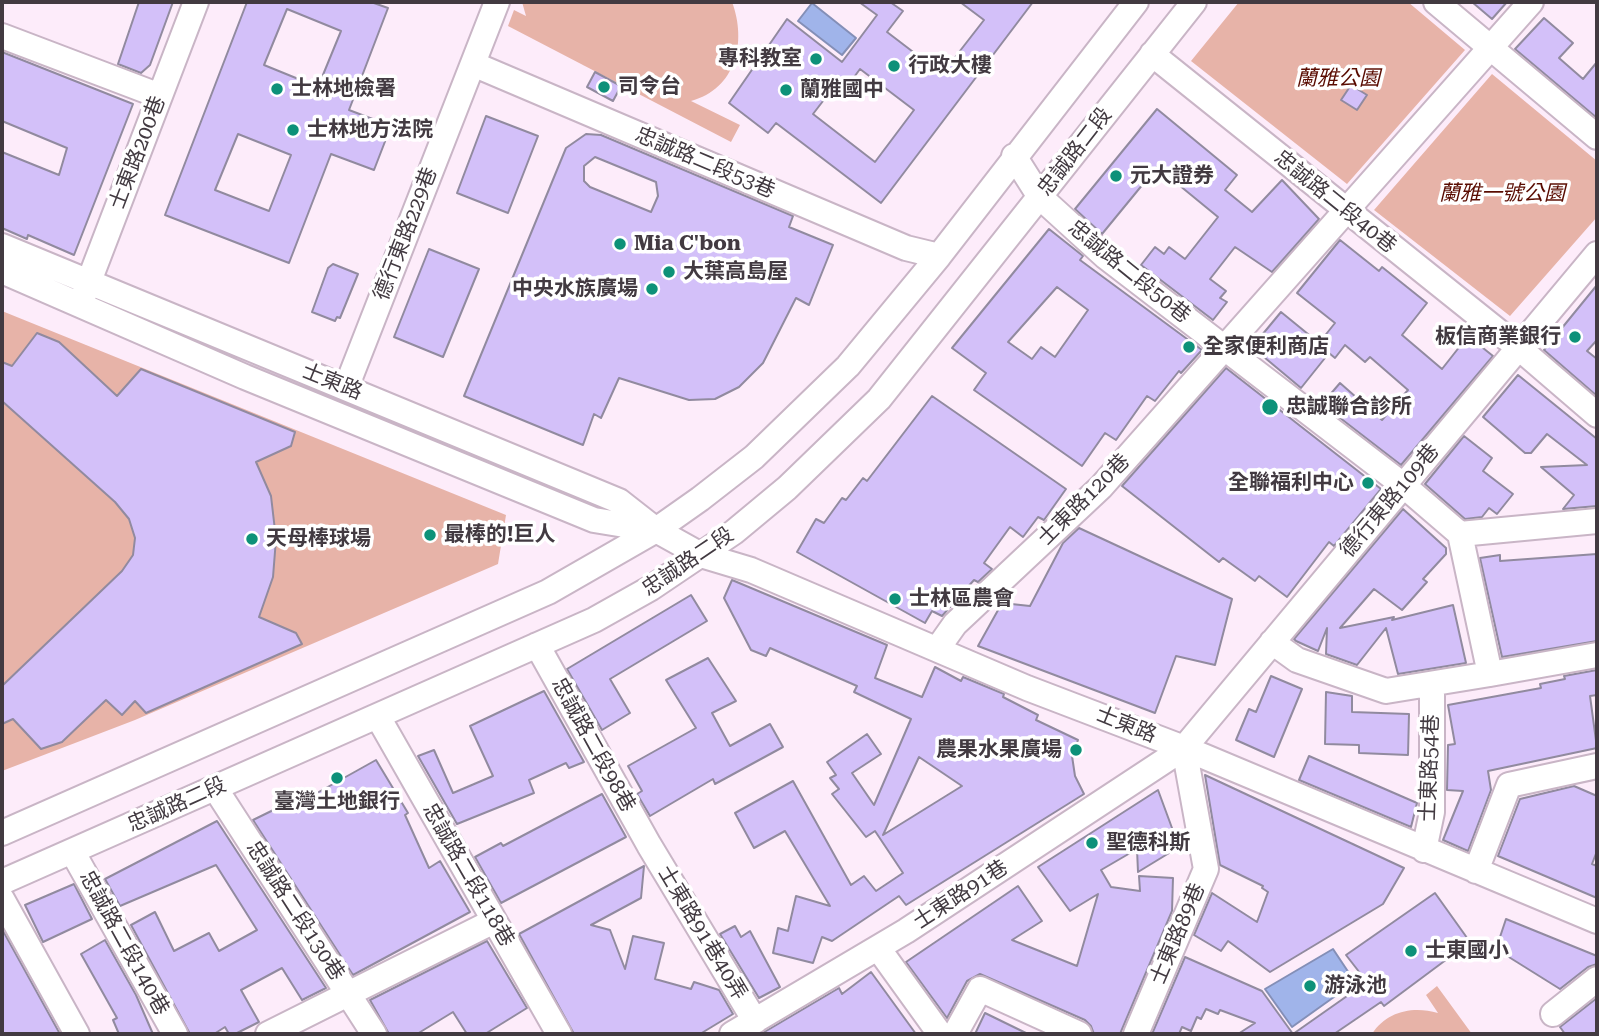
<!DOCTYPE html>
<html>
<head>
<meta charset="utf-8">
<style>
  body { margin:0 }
  #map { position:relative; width:1599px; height:1036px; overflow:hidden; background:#fdecfa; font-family:"Roboto Serif",serif }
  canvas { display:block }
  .frame { position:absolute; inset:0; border:4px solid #423a41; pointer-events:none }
</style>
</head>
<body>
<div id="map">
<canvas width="1599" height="1036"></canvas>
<div class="frame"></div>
</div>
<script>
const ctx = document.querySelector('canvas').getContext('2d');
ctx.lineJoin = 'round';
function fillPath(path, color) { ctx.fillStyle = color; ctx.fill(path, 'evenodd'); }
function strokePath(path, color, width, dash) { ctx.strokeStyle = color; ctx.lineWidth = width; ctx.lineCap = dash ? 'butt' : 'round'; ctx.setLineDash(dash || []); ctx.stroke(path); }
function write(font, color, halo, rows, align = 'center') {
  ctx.font = font + ' "Roboto Serif","Noto Sans TC",serif'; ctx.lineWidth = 7; ctx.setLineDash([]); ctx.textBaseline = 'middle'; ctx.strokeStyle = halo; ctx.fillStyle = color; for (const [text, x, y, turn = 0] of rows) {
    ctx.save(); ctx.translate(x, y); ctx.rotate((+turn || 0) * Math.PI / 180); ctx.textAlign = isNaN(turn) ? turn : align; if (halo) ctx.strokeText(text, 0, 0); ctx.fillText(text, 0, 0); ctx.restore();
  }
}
const green = new Path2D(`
  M522,2H732C747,42 736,89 691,101L740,125L731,142L508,26L514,10L526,16Z
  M1239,2H1408L1465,50L1347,184L1191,61Z
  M1492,74L1597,161V217L1510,316L1374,210Z
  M2,311L506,515L498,564L135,720L2,771Z
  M1437,986L1472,1034H1372C1387,1011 1413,1006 1438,1013L1426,995Z`);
const water = new Path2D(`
  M812,3L856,38L842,55L798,21Z
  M1333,949L1355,982L1292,1027L1265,989Z`);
const building = new Path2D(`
  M139,2H173L150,65L141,73L118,64Z
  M247,2H371L388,8L349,110L391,126L374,170L331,154L289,263L165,215ZM287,9L341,31L318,87L264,65ZM238,134L291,155L269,211L215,190Z
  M859,2H890L903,11L887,32L942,74L984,20L960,2H1033L881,203L776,123L768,133L729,103L787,19L842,62L877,15ZM860,69L914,110L875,162L813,114L833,88L841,95Z
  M1472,2H1507L1492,19Z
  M1544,18L1573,43L1559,58L1583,79L1597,62V118L1515,49Z
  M2,52L133,104L74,255L28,235L27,239L2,228V152L59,175L67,148L2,121Z
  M595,72L621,86L613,101L587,87Z
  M1351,85L1367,95L1357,110L1341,100Z
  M1157,109L1237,175L1225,190L1252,212L1282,180L1319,219L1272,272L1235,247L1210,279L1226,291L1220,298L1227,302L1213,320L1141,265L1155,247L1164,254L1169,247L1185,259L1218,217L1157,167L1102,234L1075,209Z
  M486,116L538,136L508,213L457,193Z
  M586,134L601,135L793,216L789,227L833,245L809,305L796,298L763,363L739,387L715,399L689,400L619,378L601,418L594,414L583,445L464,396L566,148ZM595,157L656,182L658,196L651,212L590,187L584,181V166Z
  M1049,229L1083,256L1080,260L1202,350L1181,373L1179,371L1155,401L1147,396L1116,440L1105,433L1082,466L974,390L986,373L952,348ZM1057,287L1088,310L1055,357L1041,347L1032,359L1008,342Z
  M1340,240L1379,271L1382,267L1427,303L1402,335L1442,369L1468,336L1493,356L1401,465L1322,404L1340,383L1382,420L1408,390L1370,357L1365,362L1345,345L1335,358L1329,353L1301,388L1252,347L1281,312L1319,343L1335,323L1297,293Z
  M429,249L479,269L443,357L394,337Z
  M333,264L358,274L340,318L337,317L335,321L312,312L328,268Z
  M1597,285V340L1587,351L1597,359V396L1544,350Z
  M37,333L59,342L117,396L141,369L295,432L291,446L256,462L271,496L276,539L273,577L259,617L296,633L302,644L146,713L135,701L122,715L106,700L62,742L41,749L13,719L2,724V686L122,571L133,555L135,538L129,519L115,502L2,401V362L12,366Z
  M1226,368L1381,489L1334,546L1329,542L1287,597L1259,576L1255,581L1223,558L1219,562L1122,486Z
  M1518,375L1597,439V506L1563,509L1574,495L1541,467L1587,465L1547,434L1531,453H1525L1483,417Z
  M932,396L1066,489L1044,520L1038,517L1023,537L1010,527L984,563L992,569L978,582L974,580L942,616L932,611L925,623L797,552L816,519L824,523L842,498L846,500L863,478L867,481Z
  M1464,436L1492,458L1483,471L1513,494L1497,514L1489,508L1482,517L1465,519L1425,484Z
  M1403,509L1446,548V554L1423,579L1427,582L1402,610L1374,589L1340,628L1394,617L1392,620L1453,605L1466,663L1398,674L1386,628L1357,665L1326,654L1327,628L1318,651L1296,641L1294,639Z
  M1079,528L1232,599L1215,665L1176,656L1155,713L978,646L1002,603L1030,606L1063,543Z
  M1597,554V641L1502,657L1480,558L1500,555V561Z
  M732,580L887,645L875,678L922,697L935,667L961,681L963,677L1004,694L1003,697L1038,715L1036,720L1078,740L1072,756L1075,776L1084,794L906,905L899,896L832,941L822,937L813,963L773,953L778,928L788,931L796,896L830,906L785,831L754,848L735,813L793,781L851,885L864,876L876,891L903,873L875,831L866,837L832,794L839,789L830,778L836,775L827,762L867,734L881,754L852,773L874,805L911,719L854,692L857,686L770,648L766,656L751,650L724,598ZM919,757L962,786L883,835Z
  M691,595L707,621L610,679L630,713L602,730L567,669Z
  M708,658L736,701L712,713L730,746L770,724L783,747L715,784L713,779L650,816L637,794L642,791L628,766L696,728L666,680Z
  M1597,670V695L1590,696L1597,748L1488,771L1491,790L1468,851L1443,840L1463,791L1447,790L1448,745L1455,744L1448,705L1541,688L1540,684L1565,679L1564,676Z
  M1271,676L1302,689L1274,757L1236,740L1249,709L1256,712Z
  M544,691L584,762L569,768L566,763L529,780L534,793L457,824L418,756L434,750L453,793L493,776L470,726Z
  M1326,692L1352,696V712L1409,714L1408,755L1359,753V745L1325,744Z
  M1309,756L1417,803L1411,827L1299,780Z
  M376,760L408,813L405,815L429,868L440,861L470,912L353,975L253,820L306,794L308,798Z
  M1205,775L1404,868L1383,904L1270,972L1228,941L1221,951L1194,935L1212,893L1257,922L1268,892L1262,888L1263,886L1220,865Z
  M1574,786L1597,796V851L1592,864L1597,866V898L1498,856L1520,799Z
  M1158,790L1179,847L1138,872L1137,849L1101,870L1111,887L1140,891L1139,876L1173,878L1172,911L1120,1034H1094L1091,1026L1085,1020L980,974L967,981L947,1018L906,962L1018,886L1042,921L1012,940L1077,966L1098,894L1070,911L1038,867Z
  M602,794L626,837L501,903L475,857L501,843L503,846Z
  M217,821L326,988L302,1000L282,968L241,990L259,1022L235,1034H229L225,1027L214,1034H190L131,925L155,912L174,951L209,933L219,951L257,930L216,865L120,906L105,879Z
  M644,866L641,898L591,925L610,930L625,969L633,936L664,943L655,979L691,989L694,982L719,990L733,1014L700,1034H574L519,934Z
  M74,884L92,919L43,942L25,905Z
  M1435,893L1470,942L1384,1006L1381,1002L1334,1034H1238L1255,1023L1220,1010L1218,1014L1206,1009L1201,1019L1197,1017L1191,1031L1182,1027L1179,1034H1152L1185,957L1262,991L1293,1034L1367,982L1346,955Z
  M1506,919L1597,956V964L1588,967L1560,989L1496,949Z
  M735,926L741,937L750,931L780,987L759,998L720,934Z
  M2,929L60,1034H2Z
  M105,940L136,995L153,1034H119L113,1020L117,1018L81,954Z
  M487,941L527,1008L485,1034H467L453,1012L417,1034H389L370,1000Z
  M871,972L916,1034H761L839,988L842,994Z
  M1597,998V1034H1565L1560,1027Z
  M985,1013L1028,1034H975Z`);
const minor = new Path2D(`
  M1436,2L1597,137
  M2,36L160,96
  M1152,54L1519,348L1597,415
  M473,64L906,248L939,256
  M1014,156L1040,197L1106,257L1403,485L1460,534L1597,521
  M2,246L619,501L656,530L701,555L751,570L1027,688L1184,748L1597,921
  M2,271L245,377L594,520L655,530
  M83,297L196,2
  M346,388L497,2
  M1272,642L1297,660L1386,691L1490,674L1460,534
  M537,645L649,845L755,1021
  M938,648L955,624L1101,487L1531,2
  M1490,674L1597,655
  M378,717L559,1034
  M215,788L374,1034
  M2,833L548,592L656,530L700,499L754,457L848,366L939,256L1136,2
  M1424,850L1432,812V686
  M72,851L175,1034
  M1476,871L1509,785L1597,766
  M2,882L594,620L651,588L734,532L787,488L879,399L1194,2
  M2,899L77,1034
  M878,948L940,1034
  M1553,1014L1597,979
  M268,1034L494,921
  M732,1034L906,931L1184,748L1597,254
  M955,1034L980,989L1079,1034
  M1136,1034L1206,869L1184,748`);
const markers = [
  [816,59,7,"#0d9179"],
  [894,66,7,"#0d9179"],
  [604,87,7,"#0d9179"],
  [277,89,7,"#0d9179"],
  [786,90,7,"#0d9179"],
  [293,130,7,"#0d9179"],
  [1116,176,7,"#0d9179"],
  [620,244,7,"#0d9179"],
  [669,272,7,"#0d9179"],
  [652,289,7,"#0d9179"],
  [1575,337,7,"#0d9179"],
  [1189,347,7,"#0d9179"],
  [1270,407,9,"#0d9179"],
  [1368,483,7,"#0d9179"],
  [430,535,7,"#0d9179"],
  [252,539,7,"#0d9179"],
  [895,599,7,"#0d9179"],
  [1076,750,7,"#0d9179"],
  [337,778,7,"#0d9179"],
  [1092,843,7,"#0d9179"],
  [1411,951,7,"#0d9179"],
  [1310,986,7,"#0d9179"]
];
const poiNames = [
  ["專科教室",802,59,"right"],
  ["行政大樓",908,66],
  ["司令台",618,87],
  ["士林地檢署",291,89],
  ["蘭雅國中",800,90],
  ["士林地方法院",307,130],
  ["元大證券",1130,176],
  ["Mia C'bon",634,244],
  ["大葉高島屋",683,272],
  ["中央水族廣場",638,289,"right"],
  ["板信商業銀行",1561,337,"right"],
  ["全家便利商店",1203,347],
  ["忠誠聯合診所",1286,407],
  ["全聯福利中心",1354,483,"right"],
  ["最棒的!巨人",444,535],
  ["天母棒球場",266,539],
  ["士林區農會",909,599],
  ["農果水果廣場",1062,750,"right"],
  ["臺灣土地銀行",337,802,"center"],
  ["聖德科斯",1106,843],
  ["士東國小",1425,951],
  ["游泳池",1324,986]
];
const parkNames = [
  ["蘭雅公園",1338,79],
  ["蘭雅一號公園",1502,194]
];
const streetNames = [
  ["忠誠路二段",1075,152,-52],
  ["士東路200巷",138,153,-69],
  ["忠誠路二段53巷",705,163,23],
  ["忠誠路二段40巷",1335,202,39],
  ["德行東路229巷",406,234,-69],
  ["忠誠路二段50巷",1129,272,39],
  ["士東路",332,382,22],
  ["士東路120巷",1084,500,-45],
  ["德行東路109巷",1390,501,-50],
  ["忠誠路二段",688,562,-34],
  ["士東路",1126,725,22],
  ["忠誠路二段98巷",593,745,61],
  ["士東路54巷",1430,768,-88],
  ["忠誠路二段",177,805,-24],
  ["忠誠路二段118巷",468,875,60],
  ["士東路91巷",961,895,-33],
  ["忠誠路二段130巷",295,911,57],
  ["士東路91巷40弄",702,933,59],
  ["士東路89巷",1178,934,-67],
  ["忠誠路二段140巷",124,943,61]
];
fillPath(green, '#e7b3a8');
fillPath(water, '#a0b4ea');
strokePath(water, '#848fb7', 2);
fillPath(building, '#d3c0f9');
strokePath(building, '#918a9f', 2);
strokePath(minor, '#c9b5c6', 28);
strokePath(minor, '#fff', 24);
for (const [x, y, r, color] of markers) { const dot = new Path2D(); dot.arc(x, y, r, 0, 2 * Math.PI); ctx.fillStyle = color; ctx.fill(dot); strokePath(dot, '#fff', 2.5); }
write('bold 21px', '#423a41', '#fff', poiNames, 'left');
write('italic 21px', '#590b00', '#fff', parkNames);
write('21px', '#423a41', '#fff', streetNames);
</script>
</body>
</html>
